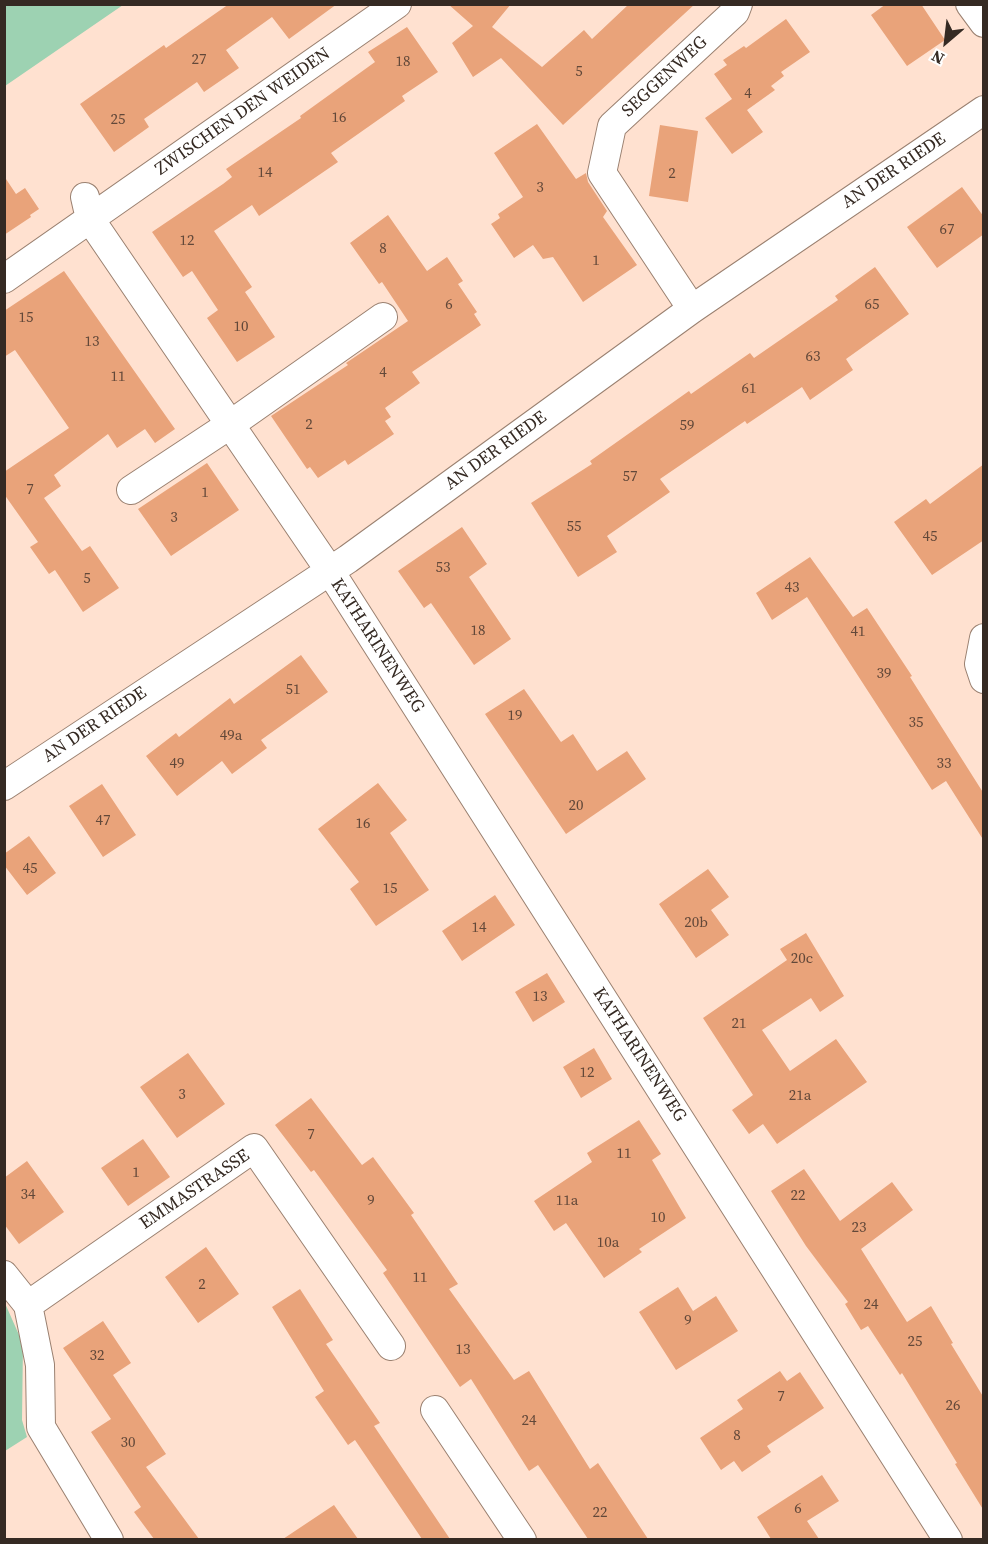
<!DOCTYPE html>
<html>
<head>
<meta charset="utf-8">
<style>
  body { margin:0 }
  #map { position:relative; width:988px; height:1544px; overflow:hidden; background:#ffe1d0; font-family:"Source Serif 4",serif }
  canvas { display:block }
  .frame { position:absolute; inset:0; border:6px solid #352a23; pointer-events:none }
  .north { position:absolute; left:916px; top:12px; width:60px; height:60px; -webkit-text-stroke:4px #fff; paint-order:stroke; rotate:208deg; font-size:16px; font-weight:700; line-height:24px; text-align:center; color:#352a23 }
  .north::after { content:''; display:block; margin:auto; width:21px; height:27px; background:#352a23; clip-path:polygon(50% 0,100% 100%,50% 72%,0 100%) }
</style>
</head>
<body>
<div id="map">
<canvas width="988" height="1544"></canvas>
<div class="frame"></div>
<div class="north">N</div>
</div>
<script>
const ctx = document.querySelector('canvas').getContext('2d');
ctx.lineJoin = 'round';
function fillPath(path, color) { ctx.fillStyle = color; ctx.fill(path, 'evenodd'); }
function strokePath(path, color, width, dash) { ctx.strokeStyle = color; ctx.lineWidth = width; ctx.lineCap = dash ? 'butt' : 'round'; ctx.setLineDash(dash || []); ctx.stroke(path); }
function write(font, color, halo, rows, align = 'center') {
  ctx.font = font + ' "Source Serif 4",serif'; ctx.lineWidth = 4.5; ctx.setLineDash([]); ctx.textBaseline = 'middle'; ctx.strokeStyle = halo; ctx.fillStyle = color; for (const [text, x, y, turn = 0] of rows) {
    ctx.save(); ctx.translate(x, y); ctx.rotate((+turn || 0) * Math.PI / 180); ctx.textAlign = isNaN(turn) ? turn : align; if (halo) ctx.strokeText(text, 0, 0); ctx.fillText(text, 0, 0); ctx.restore();
  }
}
const green = new Path2D(`
  M5,4H123V5L5,86Z
  M4,1301L23,1344L22,1420L27,1437L5,1451Z`);
const building = new Path2D(`
  M229,4H337L289,39L272,17L226,50L239,68L204,92L197,82L144,119L149,127L114,152L80,104L164,45L166,48Z
  M448,4H511L492,27L542,67L584,30L592,39L629,4H695L563,125L501,58L473,77L452,43L473,26Z
  M886,4H921L945,40L907,66L871,15Z
  M786,19L810,52L781,72L784,76L771,86L775,90L747,110L763,132L732,154L705,118L732,99L714,74L727,65L723,60L744,46L746,48Z
  M407,27L438,72L402,96L405,101L331,153L338,162L259,216L252,205L214,231L252,287L245,292L275,337L237,362L207,318L218,310L192,271L183,277L152,232L223,184L232,177L226,169L301,118L300,116L375,62L368,52Z
  M537,124L576,179L586,173L588,182L607,211L603,217L637,265L583,302L553,257L543,259L533,245L514,258L491,224L500,218L498,214L523,197L494,153Z
  M660,125L698,131L688,202L649,196Z
  M4,176L16,194L25,188L39,209L30,215L31,217L4,235Z
  M962,187L984,217V234L937,268L907,227Z
  M388,215L427,271L447,257L463,281L458,284L477,312L474,314L481,325L412,372L420,383L385,408L391,417L385,421L394,434L348,465L345,460L318,478L310,467L307,469L271,416L348,365L346,363L408,321L382,282L379,284L350,243Z
  M875,267L909,314L846,359L853,370L810,400L802,387L747,424L745,421L660,479L670,492L607,536L617,552L578,577L531,503L592,464L590,461L689,391L691,394L750,353L754,358L838,300L835,296Z
  M64,271L175,429L155,443L145,429L117,448L108,434L54,475L61,486L44,498L82,551L90,546L119,588L83,612L55,570L49,574L30,547L38,542L4,494V472L69,428L15,350L4,357V311Z
  M207,463L239,510L171,556L138,509Z
  M984,464V540L932,575L894,522L926,499L930,504Z
  M462,527L487,564L469,577L511,639L474,665L431,603L424,608L398,571Z
  M810,557L853,617L867,608L912,676L910,677L984,794V841L946,781L932,790L807,597L772,620L756,593Z
  M301,655L328,692L261,740L267,748L232,774L222,761L177,796L146,756L176,733L179,737L230,698L234,704Z
  M524,689L561,742L573,734L597,771L627,751L646,779L566,834L485,714Z
  M378,783L407,820L390,833L429,890L376,926L350,889L359,882L318,829Z
  M102,784L136,835L103,857L69,806Z
  M29,836L56,873L27,895L4,865V854Z
  M708,869L729,897L711,910L729,935L696,958L659,904Z
  M495,895L515,925L462,961L442,931Z
  M806,933L844,996L820,1012L811,998L762,1030L790,1071L836,1039L867,1082L777,1144L763,1124L749,1134L732,1110L753,1095L703,1018L787,960L780,949Z
  M547,973L565,1002L533,1022L515,992Z
  M594,1048L612,1079L581,1098L563,1067Z
  M188,1053L225,1104L177,1138L140,1087Z
  M311,1098L362,1165L373,1157L414,1213L411,1215L458,1284L449,1289L514,1380L529,1371L590,1469L598,1463L648,1539H588L538,1465L529,1471L471,1379L460,1387L383,1273L387,1270L314,1170L311,1172L275,1125Z
  M639,1120L661,1154L652,1160L686,1218L639,1249L642,1252L604,1278L566,1223L554,1231L534,1201L592,1162L587,1153Z
  M143,1139L170,1177L128,1206L101,1168Z
  M27,1161L64,1212L19,1244L4,1224V1178Z
  M804,1169L840,1221L892,1182L913,1210L861,1249L907,1322L931,1306L953,1343L951,1344L984,1398V1511L955,1464L957,1463L902,1373L900,1375L868,1326L861,1330L845,1304L848,1302L806,1246L771,1191Z
  M206,1247L239,1294L198,1323L165,1277Z
  M678,1287L693,1311L716,1296L738,1331L676,1370L639,1312Z
  M300,1289L333,1340L326,1344L380,1423L374,1426L450,1539H422L355,1440L348,1445L315,1397L324,1391L272,1307Z
  M103,1321L131,1363L113,1375L166,1454L146,1467L199,1539H154L134,1512L141,1507L91,1432L111,1419L63,1348Z
  M780,1371L787,1381L800,1372L824,1408L767,1446L771,1452L742,1472L734,1461L721,1470L700,1438L743,1409L737,1400Z
  M822,1475L839,1501L807,1521L819,1539H771L757,1517Z
  M334,1505L358,1539H283Z`);
const minor = new Path2D(`
  M970,4L984,23
  M85,197L90,219L330,571L948,1540
  M4,279L397,4
  M692,309L602,173L612,126L735,12L738,4
  M131,490L231,424L383,317
  M984,638L979,664L984,679
  M4,786L348,559L692,309L984,110
  M4,1275L28,1305L40,1365L41,1427L109,1540
  M28,1305L254,1148L391,1346
  M435,1410L522,1540`);
const numberNames = [
  ["27",199,60],
  ["18",403,62],
  ["5",579,72],
  ["4",748,94],
  ["16",339,118],
  ["25",118,120],
  ["14",265,173],
  ["2",672,174],
  ["3",540,188],
  ["67",947,230],
  ["12",187,241],
  ["8",383,249],
  ["1",596,261],
  ["6",449,305],
  ["65",872,305],
  ["15",26,318],
  ["10",241,327],
  ["13",92,342],
  ["63",813,357],
  ["4",383,373],
  ["11",118,377],
  ["61",749,389],
  ["2",309,425],
  ["59",687,426],
  ["57",630,477],
  ["7",30,490],
  ["1",205,493],
  ["3",174,518],
  ["55",574,527],
  ["45",930,537],
  ["53",443,568],
  ["5",87,579],
  ["43",792,588],
  ["18",478,631],
  ["41",858,632],
  ["39",884,674],
  ["51",293,690],
  ["19",515,716],
  ["35",916,723],
  ["49a",231,736],
  ["49",177,764],
  ["33",944,764],
  ["20",576,806],
  ["47",103,821],
  ["16",363,824],
  ["45",30,869],
  ["15",390,889],
  ["20b",696,923],
  ["14",479,928],
  ["20c",802,959],
  ["13",540,997],
  ["21",739,1024],
  ["12",587,1073],
  ["3",182,1095],
  ["21a",800,1096],
  ["7",311,1135],
  ["11",624,1154],
  ["1",136,1173],
  ["34",28,1195],
  ["22",798,1196],
  ["9",371,1201],
  ["11a",567,1201],
  ["10",658,1218],
  ["23",859,1228],
  ["10a",608,1243],
  ["11",420,1278],
  ["2",202,1285],
  ["24",871,1305],
  ["9",688,1321],
  ["25",915,1342],
  ["13",463,1350],
  ["32",97,1356],
  ["7",781,1397],
  ["26",953,1406],
  ["24",529,1421],
  ["8",737,1436],
  ["30",128,1443],
  ["6",798,1509],
  ["22",600,1513]
];
const streetNames = [
  ["SEGGENWEG",665,77,-43],
  ["ZWISCHEN DEN WEIDEN",243,112,-35],
  ["AN DER RIEDE",894,171,-34],
  ["AN DER RIEDE",496,451,-36],
  ["KATHARINENWEG",377,646,57],
  ["AN DER RIEDE",95,725,-34],
  ["KATHARINENWEG",639,1055,57],
  ["EMMASTRASSE",195,1190,-34]
];
fillPath(green, '#9dd2b2');
fillPath(building, '#e9a37a');
strokePath(minor, '#9a8070', 30);
strokePath(minor, '#fff', 28);
write('15px', '#624839', null, numberNames);
write('18px', '#352a23', '#fff', streetNames);
</script>
</body>
</html>
